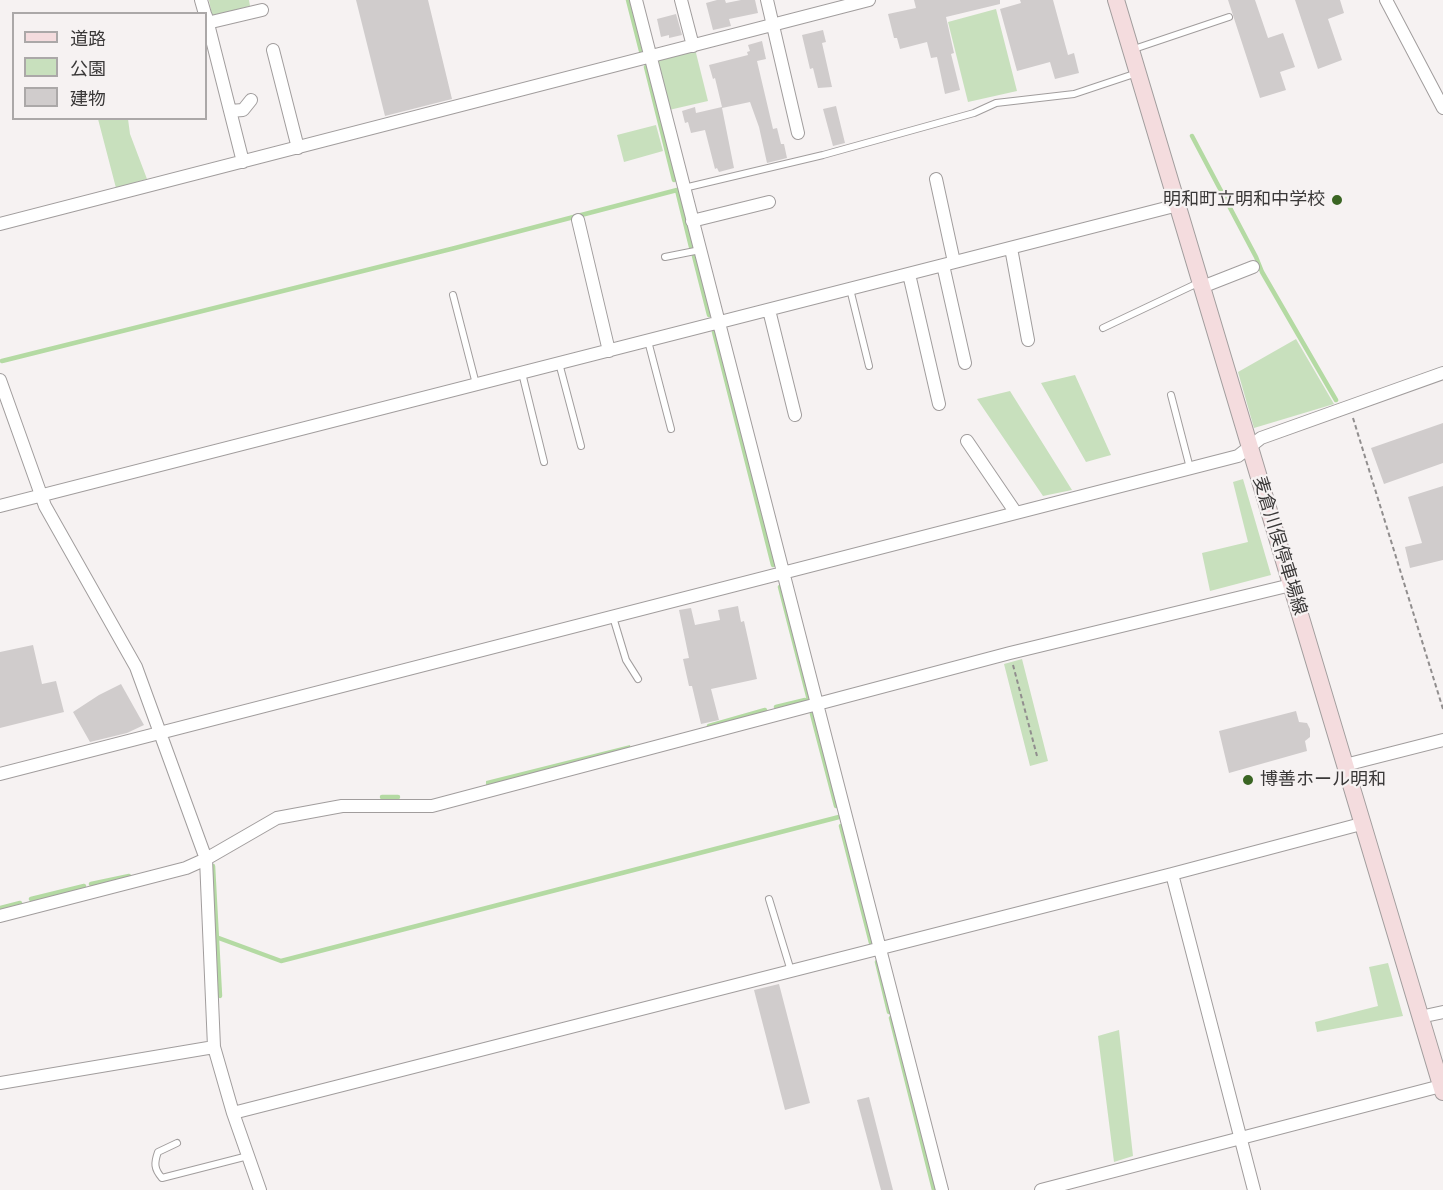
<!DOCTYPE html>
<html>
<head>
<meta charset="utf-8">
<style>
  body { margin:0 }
  #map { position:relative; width:1443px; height:1190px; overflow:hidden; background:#f6f2f2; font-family:"Varela Round","Noto Sans JP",sans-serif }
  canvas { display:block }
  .legend { position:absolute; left:12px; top:12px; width:195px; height:108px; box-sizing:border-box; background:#f6f2f2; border:2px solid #aba8a8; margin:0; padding:8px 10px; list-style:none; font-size:18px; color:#3a3838 }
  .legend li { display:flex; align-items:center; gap:12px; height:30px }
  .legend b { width:30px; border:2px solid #aba8a8 }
</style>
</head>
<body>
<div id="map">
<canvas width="1443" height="1190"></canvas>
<ul class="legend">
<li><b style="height:8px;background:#f4dcde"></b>道路</li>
<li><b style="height:16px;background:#c8e0bd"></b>公園</li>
<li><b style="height:16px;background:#d0cccc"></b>建物</li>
</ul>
</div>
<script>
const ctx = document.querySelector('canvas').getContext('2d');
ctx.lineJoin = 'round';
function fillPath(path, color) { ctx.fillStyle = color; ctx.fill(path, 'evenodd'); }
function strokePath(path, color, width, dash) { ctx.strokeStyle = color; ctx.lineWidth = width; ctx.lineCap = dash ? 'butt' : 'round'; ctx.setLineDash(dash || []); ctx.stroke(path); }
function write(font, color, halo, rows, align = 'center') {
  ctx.font = font + ' "Varela Round","Noto Sans JP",sans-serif'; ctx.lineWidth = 4.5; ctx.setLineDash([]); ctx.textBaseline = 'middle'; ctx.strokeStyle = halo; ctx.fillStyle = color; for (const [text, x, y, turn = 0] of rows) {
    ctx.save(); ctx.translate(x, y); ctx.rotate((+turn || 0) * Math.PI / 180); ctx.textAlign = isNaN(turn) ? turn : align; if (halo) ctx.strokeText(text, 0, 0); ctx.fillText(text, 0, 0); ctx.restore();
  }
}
const green = new Path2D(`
  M209,0H249L250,6L212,16Z
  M996,9L1017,91L968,102L948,22Z
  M695,49L708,101L669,110L658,63L659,58Z
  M98,119H128L130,134L147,179L116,188Z
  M656,125L663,151L624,162L617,135Z
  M1296,339L1334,404L1254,428L1238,372Z
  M1075,375L1111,455L1086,462L1041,383Z
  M1010,391L1072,490L1043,496L977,399Z
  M1243,479L1271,575L1210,591L1202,553L1248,542L1233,482Z
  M1022,659L1048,761L1030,766L1004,664Z
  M1388,963L1403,1016L1317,1032L1315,1022L1378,1006L1369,967Z
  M1119,1030L1133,1156L1114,1162L1098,1036Z`);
const water = new Path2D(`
  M630,745L631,750L486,785V781Z`);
const stream = new Path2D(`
  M628,0L641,51
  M646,67L674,180
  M1192,136L1256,257L1262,272L1336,400
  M694,256L709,315
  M714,332L773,565
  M2,361L455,248L677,190L691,247
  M780,587L809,700
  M776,707L805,700
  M812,714L836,806
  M709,726L765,710
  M382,797H398
  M841,826L871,943
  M213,866L220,996
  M91,884L129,876
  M31,899L84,886
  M0,908L20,903
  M216,937L281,961L839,817
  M877,962L889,1012
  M891,1018L934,1190`);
const building = new Path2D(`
  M356,0H428L452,99L385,116Z
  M717,0H725L726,3L741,0H755L758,13L729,19L731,26L713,30L706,3Z
  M914,0H1000V4L946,17L954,53L951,54L960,90L945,94L937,57L931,58L927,42L900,49L897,38H894L888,14L916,8Z
  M1020,0H1053L1068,55L1074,53L1079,73L1055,79L1050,62L1017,71L1000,9L1021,3Z
  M1228,0H1255L1268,38L1283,33L1295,67L1280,72L1286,90L1260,98Z
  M1295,0H1340L1344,13L1328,19L1342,60L1318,69Z
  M676,14L682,35L669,38V35L661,37L657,19Z
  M823,30L826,42L822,43L832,87L818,88L813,68L810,69L802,35Z
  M762,41L766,59L757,61L773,129L777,128L781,144H784L787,158L767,163L759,127L750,102L722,108L734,168L719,172L717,168L715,169L705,130L691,133L688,122L685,123L682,111L695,107L696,113L722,107L715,78L713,79L709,65L748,55L747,52L750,51L748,45Z
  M836,106L845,143L833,146L823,109Z
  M1443,423V463L1384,484L1371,448Z
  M1443,486V560L1410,568L1405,547L1422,543L1408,497Z
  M738,606L741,622L744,621L757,679L711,689L719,720L701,724L692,686H689L683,659L689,658L679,610L691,608L695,625L720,620L718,610Z
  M33,645L42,684L56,681L64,712L0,728V652Z
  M121,684L144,725L127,733L90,742L73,712L99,695Z
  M1296,711L1299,722L1307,723L1310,729V737L1305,741L1307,751L1229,773L1219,731Z
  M779,984L810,1103L785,1110L754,990Z
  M869,1097L893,1190H881L857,1100Z`);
const path = new Path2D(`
  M1353,418L1443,709
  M1013,665L1037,756`);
const lane = new Path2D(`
  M1131,50L1229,17
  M684,188L823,155L974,113L996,103L1074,94L1137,73
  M665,257L700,250
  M850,289L869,366
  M453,295L476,384
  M1103,328L1200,282
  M648,341L671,429
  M559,363L581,446
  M522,373L544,462
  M1171,395L1190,468
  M613,617L626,660L638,679
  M769,899L791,971
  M177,1143L158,1152C154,1163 154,1169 162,1178L248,1156`);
const street = new Path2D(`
  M201,0L205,14
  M636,0L942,1190
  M681,0L693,46
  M767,0L798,133
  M1386,0L1443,108
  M206,16L243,162
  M207,23L262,10
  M273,50L298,148
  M230,111L243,110L251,100
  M936,179L954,262
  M578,220L609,351
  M692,221L769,202
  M0,224L869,0
  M1011,248L1028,340
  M943,265L965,363
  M909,274L939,404
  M1202,287L1253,267
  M769,310L795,415
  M0,380L45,506L136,667L206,859L214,1047L233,1113L260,1190
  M967,441L1016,513
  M0,506L1178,205
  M1345,765L1443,740
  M0,774L1238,456L1261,438L1443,373
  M1172,874L1254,1190
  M0,916L186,868L206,859L277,818L342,806H432L1010,653L1291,585
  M1420,1017L1443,1012
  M0,1083L214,1047
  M233,1113L1172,874L1361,824
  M1041,1190L1441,1086`);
const secondary = new Path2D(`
  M1116,0L1443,1092`);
const markers = [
  [1337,200,6,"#3a6523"],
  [1248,780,6,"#3a6523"]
];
const poiNames = [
  ["明和町立明和中学校",1325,200],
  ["博善ホール明和",1260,780,"left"]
];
const streetNames = [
  ["麦倉川俣停車場線",1279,546,73]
];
fillPath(green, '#c8e0bd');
fillPath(water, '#b4daa3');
strokePath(stream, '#b4daa3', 4.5);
fillPath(building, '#d0cccc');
strokePath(lane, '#a19d9d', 8);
strokePath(street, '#a19d9d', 14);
strokePath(secondary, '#a19d9d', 18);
strokePath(path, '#918e8e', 2, [4.5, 3]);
strokePath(lane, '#fff', 6);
strokePath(street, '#fff', 12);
strokePath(secondary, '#f4dcde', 16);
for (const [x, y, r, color] of markers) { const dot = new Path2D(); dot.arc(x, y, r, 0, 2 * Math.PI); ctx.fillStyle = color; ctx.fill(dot); strokePath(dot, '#f6f2f2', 2); }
write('18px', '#3a3838', '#f6f2f2', poiNames, 'right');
write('18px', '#3a3838', '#f6f2f2', streetNames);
</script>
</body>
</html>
